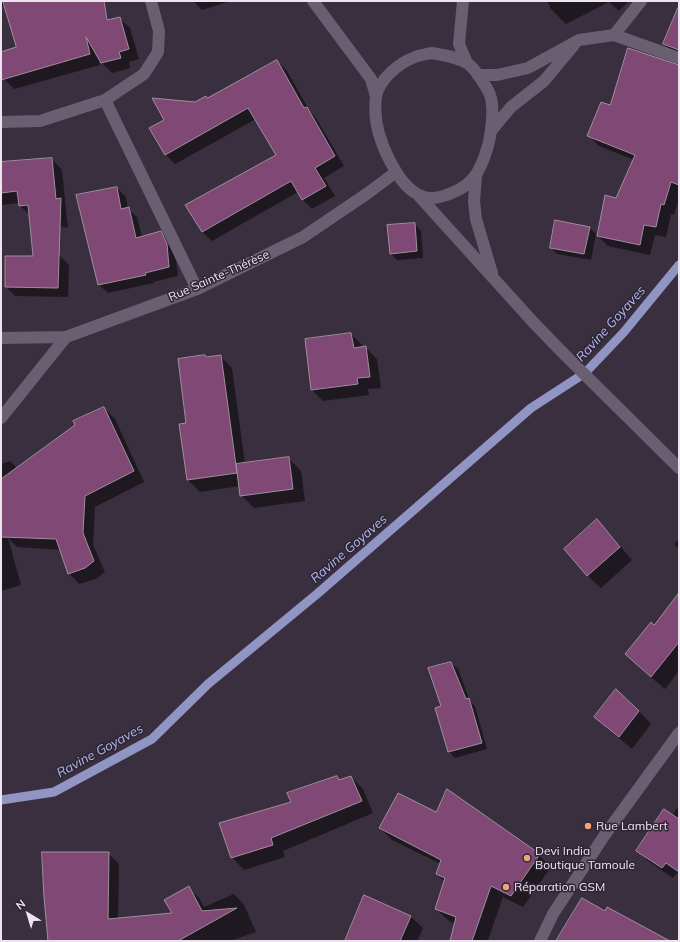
<!DOCTYPE html>
<html>
<head>
<meta charset="utf-8">
<style>
  body { margin:0 }
  #map { position:relative; width:680px; height:942px; overflow:hidden; background:#392f3e; font-family:Mulish,sans-serif }
  canvas { display:block }
  .frame { position:absolute; inset:0; border:2px solid #ece5ef; pointer-events:none }
  .north { position:absolute; left:8px; top:894px; width:40px; height:40px; -webkit-text-stroke:3px #2f2534; paint-order:stroke; rotate:322deg; font-size:11px; font-weight:700; line-height:16px; text-align:center; color:#ece5ef }
  .north::after { content:''; display:block; margin:auto; width:14px; height:18px; background:#ece5ef; clip-path:polygon(50% 0,100% 100%,50% 72%,0 100%) }
</style>
</head>
<body>
<div id="map">
<canvas width="680" height="942"></canvas>
<div class="frame"></div>
<div class="north">N</div>
</div>
<script>
const ctx = document.querySelector('canvas').getContext('2d');
ctx.lineJoin = 'round';
function fillPath(path, color) { ctx.fillStyle = color; ctx.fill(path, 'evenodd'); }
function strokePath(path, color, width, dash) { ctx.strokeStyle = color; ctx.lineWidth = width; ctx.lineCap = dash ? 'butt' : 'round'; ctx.setLineDash(dash || []); ctx.stroke(path); }
function write(font, color, halo, rows, align = 'center') {
  ctx.font = font + ' Mulish,sans-serif'; ctx.lineWidth = 3; ctx.setLineDash([]); ctx.textBaseline = 'middle'; ctx.strokeStyle = halo; ctx.fillStyle = color; for (const [text, x, y, turn = 0] of rows) {
    ctx.save(); ctx.translate(x, y); ctx.rotate((+turn || 0) * Math.PI / 180); ctx.textAlign = isNaN(turn) ? turn : align; if (halo) ctx.strokeText(text, 0, 0); ctx.fillText(text, 0, 0); ctx.restore();
  }
}
const shadow = new Path2D(`
  M1,1H99L105,22L119,18L130,28L139,59L129,62L130,68L112,73L102,63L98,56L100,65L14,89L4,79L1,68V53L17,48L5,6L1,7Z
  M193,1H231L202,10Z
  M547,1H630V2H628L619,11L609,2L566,24L551,9Z
  M679,9V56L675,55L664,44Z
  M277,61L287,71L309,110L316,118L344,166L324,178L335,196L312,209L302,199L298,192L212,241L202,232L277,155L256,119L175,164L166,155L150,128L195,104L208,99Z
  M679,66V199L674,215L671,214L666,237L655,235L650,255L608,246L598,236L617,199L634,160L599,146L588,135L611,107Z
  M52,159L62,170L68,228L40,221L31,216L20,206L19,203L1,205V163Z
  M117,188L126,197L128,209L137,217L142,237L160,232L169,241L175,254L178,276L153,282L154,283L108,293L99,285Z
  M415,224L421,231L423,258L397,260L390,253Z
  M590,228L596,234L591,260L557,254L551,248Z
  M59,255L69,265L68,297L15,296L6,287Z
  M351,334L363,346V348L365,347L377,359L381,388L368,389L369,395L323,401L312,390Z
  M220,356L232,368L245,464L288,458L301,471L305,501L254,508L241,495L240,486L200,492L188,480V423L206,357Z
  M104,408L115,419L144,482L95,507L93,545L105,572L96,579L79,584L69,573L60,550L17,547L8,538L21,585L1,591V464L10,461L18,469Z
  M597,520L609,533L632,560L601,588L588,576L565,549Z
  M679,539V549L674,544Z
  M679,595V671L665,689L639,667L626,654L654,626Z
  M451,663L458,669L470,701L475,706L487,749L455,758L449,752L442,707Z
  M639,711L651,724L632,749L608,729L595,717Z
  M337,777L340,781L351,777L363,789L373,813L283,851L285,857L244,870L232,857Z
  M679,805V874L677,873L673,878L648,861L638,851L672,816Z
  M436,813L539,855L551,867L523,907L503,897L488,940L489,941H451L456,924L449,921L436,909L445,882L437,874L441,864L392,840L380,828Z
  M108,853L119,864L118,919L173,914L189,888L199,898L204,907L234,894L244,905L256,932L230,941H49Z
  M410,916L423,928L417,941H346Z`);
const stream = new Path2D(`
  M1,800L54,792L152,739L208,684L317,594L531,408L585,373L624,332L679,265`);
const building = new Path2D(`
  M3,1H104L107,20L120,17L129,49L119,52L121,58L101,63L86,37L90,54L1,80V52L16,47Z
  M678,8H679V50L663,44Z
  M628,48L679,65V185L671,182L664,205L661,204L656,227L644,225L640,245L597,236L605,195L616,198L635,155L587,136L601,102L610,105Z
  M277,60L304,108L307,107L335,156L315,168L326,186L302,200L291,181L202,232L185,205L276,155L248,108L165,155L149,128L164,120L152,98L195,102L206,96L207,98Z
  M52,158L56,199L61,198L58,288L5,287V256H33L28,205L19,206L17,191L1,193V162Z
  M117,187L121,209L129,207L136,238L161,231L167,244L169,267L145,273L146,275L98,285L76,195Z
  M555,220L590,227L584,254L550,248Z
  M415,223L417,251L390,254L387,225Z
  M351,333L354,348L366,346L370,377L357,378L358,384L311,390L305,339Z
  M205,355L206,357L221,355L237,473L187,480L179,424L186,423L178,359Z
  M104,407L134,471L85,496L83,533L94,561L85,568L68,574L56,539L1,537V479L75,425L73,421Z
  M289,457L293,489L240,496L236,464Z
  M597,519L620,547L587,576L564,549Z
  M679,593V642L651,677L625,654L651,622L654,625Z
  M451,662L466,699L469,698L482,743L448,752L435,708L441,706L428,668Z
  M616,689L639,711L619,737L594,717Z
  M337,776L339,780L351,776L362,801L271,838L273,845L231,858L219,823L291,802L287,793Z
  M447,789L540,854L511,896L491,886L472,941H450L456,917L435,909L445,878L436,874L441,860L379,828L398,793L436,812Z
  M664,809L679,819V872L666,863L662,868L636,851Z
  M42,852H109L108,919L172,913L164,900L189,886L202,911L237,908L178,941H48L44,897Z
  M364,895L411,916L400,941H345Z
  M582,898L605,911L607,907L670,941H556Z`);
const minor = new Path2D(`
  M614,35L679,58
  M478,75H497L528,68L579,40L614,35L641,1
  M105,100L197,289
  M1,122L40,121L105,100L144,74L158,52L159,31L151,1
  M491,131L511,107L544,81L574,45
  M1,338L66,337L197,289L303,237L368,193L396,172
  M1,418L66,337`);
const tertiary = new Path2D(`
  M313,1L371,79L376,96
  M463,1L459,44L467,63
  M432,53C444,55 457,57 467,63C473,67 477,73 481,79C484,84 488,89 490,95C495,108 491,138 486,152C480,171 473,184 454,192C443,197 429,201 419,195C405,188 397,174 390,161C380,142 373,119 376,97C379,79 399,63 415,57C420,55 427,54 432,53Z
  M476,176L474,201L476,219L492,273
  M419,196L533,322L563,353L679,468`);
const secondary = new Path2D(`
  M540,941L553,914L604,836L679,733`);
const markers = [
  [588,826,4,"#efa377"],
  [527,858,4,"#efa377"],
  [506,887,4,"#efa377"]
];
const streetNames = [
  ["Rue Sainte-Thérèse",219,276,-24]
];
const poiNames = [
  ["Rue Lambert",596,826],
  ["Devi India",535,851],
  ["Boutique Tamoule",535,865],
  ["Réparation GSM",514,887]
];
const waterNames = [
  ["Ravine Goyaves",611,324,-48],
  ["Ravine Goyaves",349,549,-41],
  ["Ravine Goyaves",100,751,-29]
];
fillPath(shadow, '#0007');
strokePath(stream, '#9195c4', 9);
fillPath(building, '#7f4875');
strokePath(building, '#a08e9c', 1);
strokePath(minor, '#6a5f70', 12);
strokePath(tertiary, '#6a5f70', 12);
strokePath(secondary, '#6a5f70', 12);
for (const [x, y, r, color] of markers) { const dot = new Path2D(); dot.arc(x, y, r, 0, 2 * Math.PI); ctx.fillStyle = color; ctx.fill(dot); strokePath(dot, '#2f2534', 1.5); }
write('12px', '#ece5ef', '#2f2534', streetNames);
write('12px', '#ece5ef', '#2f2534', poiNames, 'left');
write('italic 13px', '#b0baf0', '#2f2534', waterNames);
</script>
</body>
</html>
